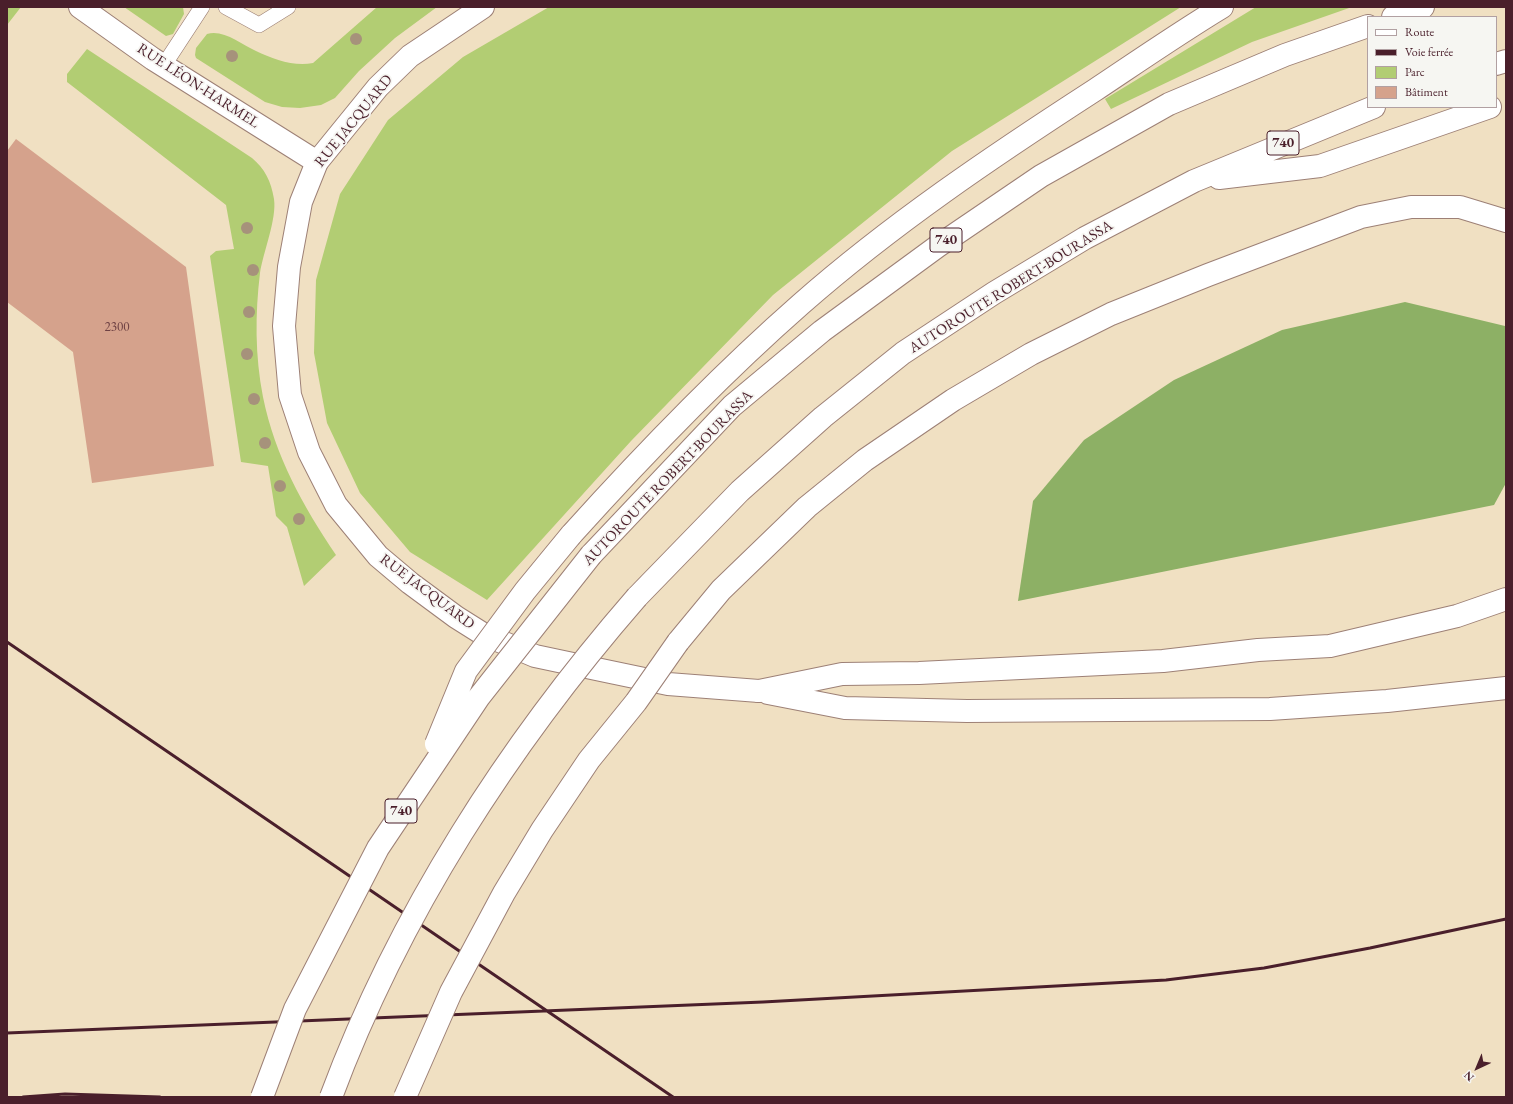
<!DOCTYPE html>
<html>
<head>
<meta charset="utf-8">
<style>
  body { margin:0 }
  #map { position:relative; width:1513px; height:1104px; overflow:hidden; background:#f0e0c2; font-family:"EB Garamond",serif }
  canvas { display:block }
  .frame { position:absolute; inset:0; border:8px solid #4a1f2b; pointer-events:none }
  .legend { position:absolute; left:1367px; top:16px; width:130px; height:92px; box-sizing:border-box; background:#f6f6f2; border:1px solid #b1a0a2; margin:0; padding:5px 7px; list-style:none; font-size:12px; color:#4a1f2b }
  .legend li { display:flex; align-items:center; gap:8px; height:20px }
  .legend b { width:20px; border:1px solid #b1a0a2 }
  .north { position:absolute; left:1457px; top:1048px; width:40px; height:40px; -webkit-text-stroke:3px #f6f6f2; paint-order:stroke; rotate:224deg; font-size:11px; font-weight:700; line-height:16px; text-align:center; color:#4a1f2b }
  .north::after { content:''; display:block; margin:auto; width:14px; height:18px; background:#4a1f2b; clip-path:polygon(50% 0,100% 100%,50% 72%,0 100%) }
</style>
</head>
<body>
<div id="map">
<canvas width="1513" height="1104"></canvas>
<div class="frame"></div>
<ul class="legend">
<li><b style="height:5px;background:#fff"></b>Route</li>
<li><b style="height:5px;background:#4a1f2b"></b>Voie ferrée</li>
<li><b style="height:11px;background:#b2cd73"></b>Parc</li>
<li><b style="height:11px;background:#d5a28c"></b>Bâtiment</li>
</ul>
<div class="north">N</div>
</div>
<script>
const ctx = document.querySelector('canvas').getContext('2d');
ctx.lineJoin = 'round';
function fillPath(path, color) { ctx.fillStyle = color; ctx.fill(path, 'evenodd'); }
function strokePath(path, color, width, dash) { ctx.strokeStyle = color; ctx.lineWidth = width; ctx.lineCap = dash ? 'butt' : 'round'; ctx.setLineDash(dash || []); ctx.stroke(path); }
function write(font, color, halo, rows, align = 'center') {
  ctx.font = font + ' "EB Garamond",serif'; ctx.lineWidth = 3.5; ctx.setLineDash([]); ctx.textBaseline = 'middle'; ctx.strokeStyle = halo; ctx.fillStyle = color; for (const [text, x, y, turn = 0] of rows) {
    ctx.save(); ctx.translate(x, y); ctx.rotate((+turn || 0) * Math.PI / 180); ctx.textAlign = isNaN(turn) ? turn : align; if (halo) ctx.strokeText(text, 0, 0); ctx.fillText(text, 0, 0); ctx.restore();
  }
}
const green = new Path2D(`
  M7,7H21L7,25Z
  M124,7H183L184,14L173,34L166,36Z
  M377,7H437L395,38L359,71L335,98L321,105L300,108L282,107L265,102L196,58L195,55L196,48L207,34C223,29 241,44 256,51C273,59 294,67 313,63Z
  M549,7H1181L952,151L773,295L631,441L487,600L410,552L360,493L327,423L314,353L316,280L340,194L388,120L463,57Z
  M1256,7H1352L1252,42L1111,109L1105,99Z
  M87,49L252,158C265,169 271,181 274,199C277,219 263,253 260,273C255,314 255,356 263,397C275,456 303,506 336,555L304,586L287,527L276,516L268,466L241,462L210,256L216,251L234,249L226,205L67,82V74Z`);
const forest = new Path2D(`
  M1405,302L1505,326L1506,328V483L1494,505L1018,601L1033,501L1084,440L1174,380L1282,330Z`);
const building = new Path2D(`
  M16,139L186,267L214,466L92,483L73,352L7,302V151Z`);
const service = new Path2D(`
  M226,7L259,25L288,7
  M164,65L202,7`);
const minor = new Path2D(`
  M80,7L153,59L317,162`);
const secondary = new Path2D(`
  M483,7L410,56L378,87L317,162L301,202L289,267L284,326L290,395L309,452L336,505L378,556L410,583L456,617L483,634L535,656L601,670L668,684L759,691`);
const motorway = new Path2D(`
  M1393,17L1423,7
  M1496,64L1506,61
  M1219,178L1320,166L1490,107
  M571,535C644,454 719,376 801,304C892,224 993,156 1095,90C1137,62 1179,33 1222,7
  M591,555L732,406L822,331L938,246L1041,176L1169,104L1285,55L1368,26
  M637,597L740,491L823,417L903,353L994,293L1085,238L1194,181L1374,107
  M678,642L721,590L807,507L865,460L953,400L1031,354L1111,314L1208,275L1361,217L1411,207H1460L1506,221
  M759,691L842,674L919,673L1163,661L1258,650L1330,646L1457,616L1506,599
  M768,693L845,708L967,711L1270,709L1387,701L1506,688`);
const rail = new Path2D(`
  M7,642L673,1097
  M7,1033L763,1002L1166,980L1264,968L1370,948L1506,919
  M23,1097L65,1094L160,1097`);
const motorwayBridge = new Path2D(`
  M436,744L466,671L525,591L571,535
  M262,1097L295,1009L378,848L479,697L591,555
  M331,1097C399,914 509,744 637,597
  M405,1097L451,992L504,893L542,830L589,760L636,702L678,642`);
const trees = [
  [356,39],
  [232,56],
  [247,228],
  [253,270],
  [249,312],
  [247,354],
  [254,399],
  [265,443],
  [280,486],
  [299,519]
];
const numberNames = [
  ["2300",117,327]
];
const shields = [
  [1283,143,32],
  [946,240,32],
  [401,811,32]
];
const shieldNames = [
  ["740",1283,143],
  ["740",946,240],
  ["740",401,811]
];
const streetNames = [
  ["RUE LÉON-HARMEL",198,86,33],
  ["RUE JACQUARD",354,121,-51],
  ["AUTOROUTE ROBERT-BOURASSA",1011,287,-32],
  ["AUTOROUTE ROBERT-BOURASSA",668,478,-46],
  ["RUE JACQUARD",427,592,37]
];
fillPath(green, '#b2cd73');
fillPath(forest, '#8db065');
fillPath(building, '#d5a28c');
strokePath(service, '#9d8076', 16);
strokePath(minor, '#9d8076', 24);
strokePath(secondary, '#9d8076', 24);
strokePath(motorway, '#9d8076', 24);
strokePath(service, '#fff', 15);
strokePath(minor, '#fff', 22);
strokePath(secondary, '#fff', 22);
strokePath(motorway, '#fff', 22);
strokePath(rail, '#4a1f2b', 3);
strokePath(motorwayBridge, '#9d8076', 24, []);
strokePath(motorwayBridge, '#fff', 22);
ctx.fillStyle = '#a6927b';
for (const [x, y] of trees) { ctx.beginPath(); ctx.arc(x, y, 6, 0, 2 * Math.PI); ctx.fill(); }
write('13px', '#6d4043', null, numberNames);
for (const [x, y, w] of shields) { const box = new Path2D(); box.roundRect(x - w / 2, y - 12, w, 24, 3); ctx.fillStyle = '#f6f6f2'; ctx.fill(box); strokePath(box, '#4a1f2b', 1); }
write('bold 14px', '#4a1f2b', null, shieldNames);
write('15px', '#4a1f2b', '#f6f6f2', streetNames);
</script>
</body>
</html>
